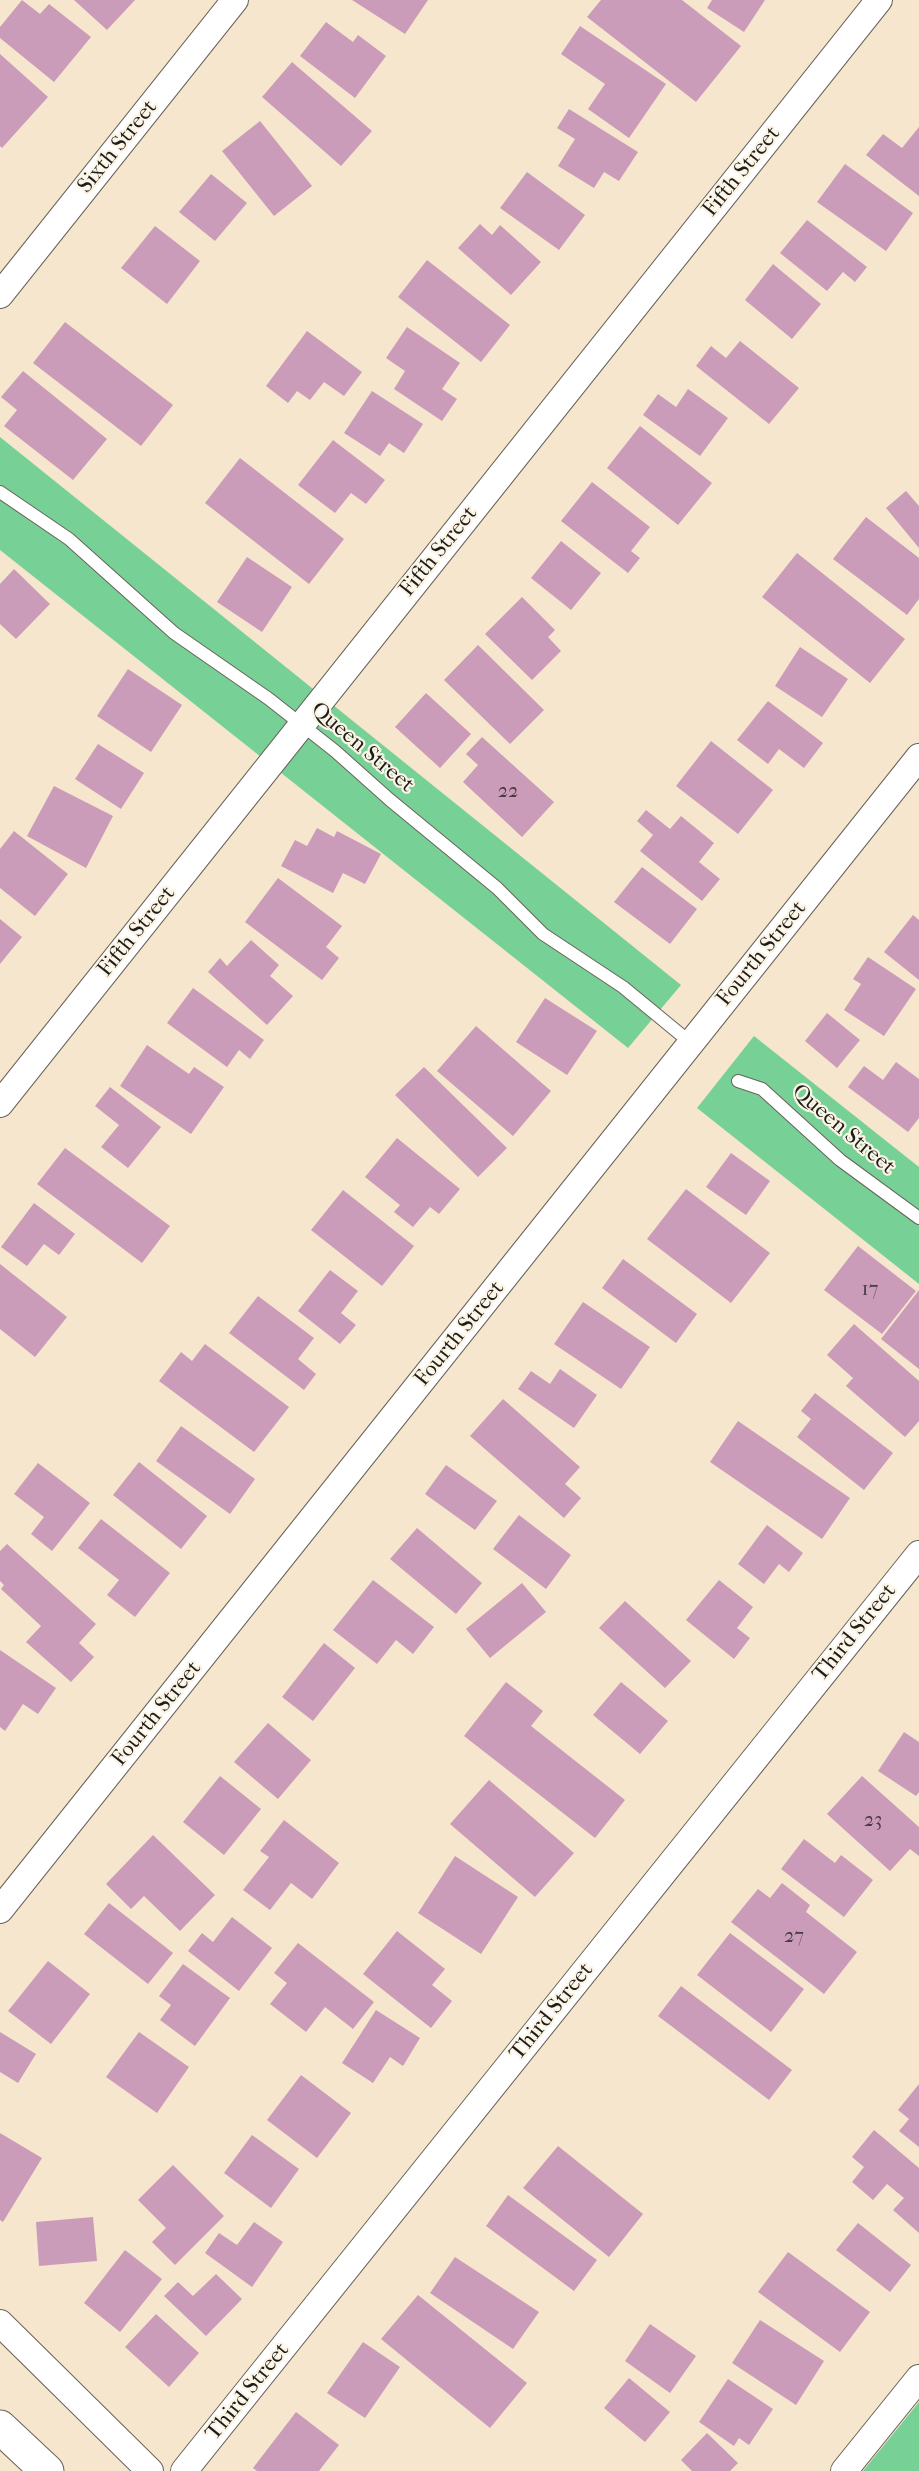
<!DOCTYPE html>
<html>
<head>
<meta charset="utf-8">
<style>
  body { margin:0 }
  canvas { display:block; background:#f6e6cd }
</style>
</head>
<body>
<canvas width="919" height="2471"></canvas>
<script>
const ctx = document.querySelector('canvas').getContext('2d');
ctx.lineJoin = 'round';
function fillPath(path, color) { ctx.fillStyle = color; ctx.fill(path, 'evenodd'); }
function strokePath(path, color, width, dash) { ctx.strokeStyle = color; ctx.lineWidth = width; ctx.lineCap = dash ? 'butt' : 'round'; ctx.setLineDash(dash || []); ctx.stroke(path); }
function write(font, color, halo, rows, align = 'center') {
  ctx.font = font + ' "IM FELL French Canon",serif'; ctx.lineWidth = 4.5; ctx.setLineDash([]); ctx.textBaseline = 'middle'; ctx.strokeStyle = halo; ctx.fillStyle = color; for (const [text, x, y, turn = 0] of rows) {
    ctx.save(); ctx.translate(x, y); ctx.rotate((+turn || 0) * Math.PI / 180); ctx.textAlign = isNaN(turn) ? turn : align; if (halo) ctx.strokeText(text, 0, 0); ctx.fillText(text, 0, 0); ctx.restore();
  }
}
const green = new Path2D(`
  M0,437L681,985L628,1048L0,550Z
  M754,1036L919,1167V1284L697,1108Z
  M919,2402V2471H863Z`);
const building = new Path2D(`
  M22,0L40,14L49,4L91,37L54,82L0,38V27Z
  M74,0H135L107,30Z
  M352,0H428L405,34Z
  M601,0H682L741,46L696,102L587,17Z
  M712,0H765L744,32L707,8Z
  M326,22L353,42L358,35L386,56L355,98L300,56Z
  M580,26L666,84L629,138L588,109L605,84L561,54Z
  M0,54L48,97L2,148L0,146Z
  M292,62L372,131L341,166L262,97Z
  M569,109L638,152L619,181L604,172L594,188L558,166L575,139L557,128Z
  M260,121L312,186L274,216L222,151Z
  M919,127V196L866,155L883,134L902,148Z
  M845,164L913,213L886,251L817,202Z
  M527,172L585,215L559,250L500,208Z
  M211,174L247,203L215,241L179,212Z
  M807,220L867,267L855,282L843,272L827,291L780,253Z
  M480,224L492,235L500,225L541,262L511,295L458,248Z
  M155,226L200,261L167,304L121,268Z
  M427,260L510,325L481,362L398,297Z
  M773,264L821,304L792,339L745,300Z
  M65,322L173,405L141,446L33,363Z
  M407,327L460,363L442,389L457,399L442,421L394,389L405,371L386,358Z
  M307,331L362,372L344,396L324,382L310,400L297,391L288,403L266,386Z
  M740,341L799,388L769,424L696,366L711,346L726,358Z
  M23,371L107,439L73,480L4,426L17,410L1,397Z
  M688,389L728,418L700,456L643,415L658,394L676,407Z
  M372,391L423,424L404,453L389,443L380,456L344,433Z
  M640,426L712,483L678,525L607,468Z
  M333,440L385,480L366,504L351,493L335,513L298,485Z
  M240,458L344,539L309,584L205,503Z
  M592,482L650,527L631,551L640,558L628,573L561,521Z
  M906,491L919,506V548L886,508Z
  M866,517L919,558V599L907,615L833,559Z
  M561,541L601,573L571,610L531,578Z
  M797,553L905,639L870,683L762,597Z
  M247,557L292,587L262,632L217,602Z
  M14,569L50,604L16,639L0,624V584Z
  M522,597L555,630L548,637L561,651L532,680L485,634Z
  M478,645L544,710L510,744L444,680Z
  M800,647L848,679L822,717L775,686Z
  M128,669L182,705L151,752L97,716Z
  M426,693L471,734L440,768L395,727Z
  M768,701L823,743L804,768L779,749L768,764L737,740Z
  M482,737L554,802L522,837L463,782L478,765L466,754Z
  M711,741L773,790L738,834L676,786Z
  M98,744L144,773L121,809L75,779Z
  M54,786L113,816L86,868L27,836Z
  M646,810L670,829L681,816L714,843L699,862L720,879L702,901L640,851L653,835L637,821Z
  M317,828L334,837L337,831L381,854L365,884L343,873L333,893L281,866L295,840L307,846Z
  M14,831L68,874L35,916L0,888V849Z
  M642,867L697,909L670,944L614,902Z
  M278,878L342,926L326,947L339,958L322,980L245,922Z
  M913,915L919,920V980L884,952Z
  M0,919L22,937L0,964Z
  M251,940L279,965L270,976L293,996L267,1025L208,972L220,958L227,966Z
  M868,957L916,989L884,1036L844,1010L861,984L853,979Z
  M193,988L264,1040L250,1059L239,1050L227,1067L167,1023Z
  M545,998L597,1031L567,1075L516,1042Z
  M827,1013L860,1040L837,1068L805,1041Z
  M476,1026L551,1091L513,1136L437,1071Z
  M147,1045L189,1074L194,1067L224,1087L191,1134L120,1086Z
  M896,1062L919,1079V1118L908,1132L848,1087L864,1066L883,1080Z
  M424,1067L507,1148L478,1177L395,1095Z
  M110,1087L161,1127L128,1168L101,1147L119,1125L95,1106Z
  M397,1138L460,1189L439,1214L430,1207L413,1227L394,1212L400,1205L365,1177Z
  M65,1148L170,1226L142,1263L37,1184Z
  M731,1153L770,1181L746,1215L706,1187Z
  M686,1189L770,1253L731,1303L647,1239Z
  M343,1190L414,1246L382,1286L311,1230Z
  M34,1203L75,1234L59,1255L44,1244L27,1266L1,1247Z
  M858,1246L916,1291L882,1334L824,1290Z
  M623,1259L697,1314L676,1343L602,1288Z
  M0,1264L67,1317L35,1357L0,1329Z
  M330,1270L358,1291L341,1313L356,1325L340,1344L298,1311Z
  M919,1290V1369L881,1339Z
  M258,1296L314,1338L298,1359L316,1374L304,1390L229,1333Z
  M583,1302L650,1347L621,1389L554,1344Z
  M854,1324L919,1381V1421L905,1437L846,1386L853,1378L827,1355Z
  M205,1344L289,1407L254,1452L159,1381L181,1352L192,1361Z
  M560,1369L597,1395L574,1428L518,1389L531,1371L550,1384Z
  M815,1393L893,1453L864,1490L797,1437L811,1419L801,1411Z
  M503,1399L580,1467L565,1484L581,1498L564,1518L470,1436Z
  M738,1421L850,1498L822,1539L710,1462Z
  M181,1426L255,1479L230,1514L156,1461Z
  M139,1462L207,1516L181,1549L113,1495Z
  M38,1463L90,1503L52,1551L31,1534L44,1517L14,1494Z
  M446,1465L497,1501L475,1530L425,1494Z
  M519,1515L571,1555L546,1589L493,1549Z
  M101,1519L170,1573L135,1617L107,1595L119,1580L78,1548Z
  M767,1525L803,1553L789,1572L779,1564L764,1584L738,1564Z
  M417,1528L482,1583L456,1614L390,1559Z
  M7,1544L96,1624L79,1643L94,1657L71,1682L26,1642L41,1626L1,1589L4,1585L0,1581V1551Z
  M373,1580L434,1627L413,1654L396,1640L377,1664L333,1630Z
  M719,1580L753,1607L737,1628L750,1638L734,1659L686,1620Z
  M522,1583L546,1612L490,1658L466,1629Z
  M625,1601L691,1661L665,1688L599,1628Z
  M324,1643L355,1668L313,1721L282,1697Z
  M0,1650L56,1688L38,1714L23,1704L5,1731L0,1727Z
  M506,1682L543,1711L531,1726L625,1800L595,1838L464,1736Z
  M621,1682L668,1721L640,1754L593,1715Z
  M268,1723L311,1760L278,1799L234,1762Z
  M904,1732L919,1742V1792L916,1796L878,1771Z
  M220,1776L261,1809L224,1855L183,1822Z
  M862,1776L919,1827V1856L910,1849L890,1871L827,1814Z
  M489,1780L574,1853L535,1897L450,1824Z
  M284,1820L339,1863L312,1899L291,1883L270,1910L243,1890L269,1857L260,1851Z
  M153,1835L215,1895L180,1931L144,1896L131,1909L106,1884Z
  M804,1839L835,1863L841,1855L873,1880L844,1917L781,1869Z
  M455,1856L518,1897L481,1954L418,1913Z
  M782,1883L810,1905L806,1912L857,1952L824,1994L731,1922L758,1889L770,1898Z
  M109,1903L173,1953L148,1984L84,1934Z
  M232,1917L272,1948L239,1991L188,1951L202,1933L213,1942Z
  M397,1931L445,1969L432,1985L452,2001L431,2028L363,1974Z
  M730,1933L804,1989L771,2032L697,1975Z
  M298,1943L374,2002L353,2029L325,2007L306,2032L270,2004L287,1983L274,1973Z
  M48,1961L90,1994L51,2044L8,2011Z
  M183,1964L230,1998L195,2046L160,2020L171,2005L159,1996Z
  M681,1986L792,2070L769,2100L658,2016Z
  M376,2010L420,2038L403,2066L390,2057L373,2083L342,2063Z
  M0,2032L36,2054L18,2083L0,2072Z
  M139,2032L189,2067L157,2113L106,2077Z
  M301,2075L351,2113L317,2158L267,2120Z
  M919,2084V2147L899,2131L909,2119L898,2110Z
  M874,2130L919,2168V2233L893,2210L904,2198L887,2184L873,2200L852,2182L864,2167L852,2157Z
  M0,2133L42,2158L3,2222L0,2220Z
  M252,2135L299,2169L271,2208L224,2173Z
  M558,2146L643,2214L609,2257L523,2188Z
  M173,2165L224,2216L175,2265L152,2242L166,2228L138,2200Z
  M508,2195L597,2260L574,2291L486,2226Z
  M93,2217L97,2261L39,2266L36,2222Z
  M254,2222L283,2242L252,2287L205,2253L219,2233L237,2245Z
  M858,2223L911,2265L890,2292L836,2250Z
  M125,2250L162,2279L120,2332L84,2303Z
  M788,2252L870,2312L840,2352L758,2292Z
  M455,2257L539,2312L513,2349L430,2293Z
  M216,2274L242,2299L206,2336L164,2296L178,2282L193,2296Z
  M418,2295L527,2383L490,2428L381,2339Z
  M156,2314L199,2353L169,2387L125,2347Z
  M760,2320L824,2361L796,2405L732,2363Z
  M650,2324L696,2356L670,2393L625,2361Z
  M363,2342L400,2367L365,2418L327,2393Z
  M629,2378L670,2412L645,2442L604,2408Z
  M728,2379L773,2409L749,2445L739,2438L734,2446L699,2422Z
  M296,2412L339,2445L319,2471H257L253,2468Z
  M707,2433L738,2463L730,2471H692L681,2460Z`);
const lane = new Path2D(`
  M0,492L69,539L174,633L269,699L335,751L390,800L497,888L543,934L623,987L691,1043
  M738,1081L762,1089L840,1160L919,1218`);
const street = new Path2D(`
  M0,295L235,0
  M0,1104L879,0
  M0,1910L919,757
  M0,2323L150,2471
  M184,2471L919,1554
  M844,2471L919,2378`);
const highway = new Path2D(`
  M0,2427L47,2471`);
const numberNames = [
  ["22",508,792],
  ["17",870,1290],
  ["23",873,1821],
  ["27",794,1937]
];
const streetNames = [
  ["Sixth Street",118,147,-51],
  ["Fifth Street",742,172,-51],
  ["Fifth Street",439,552,-51],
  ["Queen Street",362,748,40],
  ["Fifth Street",137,932,-51],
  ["Fourth Street",762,954,-51],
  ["Queen Street",843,1130,40],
  ["Fourth Street",460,1334,-51],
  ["Third Street",855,1633,-51],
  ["Fourth Street",157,1714,-51],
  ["Third Street",552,2012,-51],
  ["Third Street",248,2392,-51]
];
fillPath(green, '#77d197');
fillPath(building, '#ca9cb9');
strokePath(lane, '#68635a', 14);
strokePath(street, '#68635a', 28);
strokePath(highway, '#68635a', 35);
strokePath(lane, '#fff', 12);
strokePath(street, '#fff', 26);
strokePath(highway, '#fff', 33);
write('20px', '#483c43', null, numberNames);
write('22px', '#1c1c1c', '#fcf5e5', streetNames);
</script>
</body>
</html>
